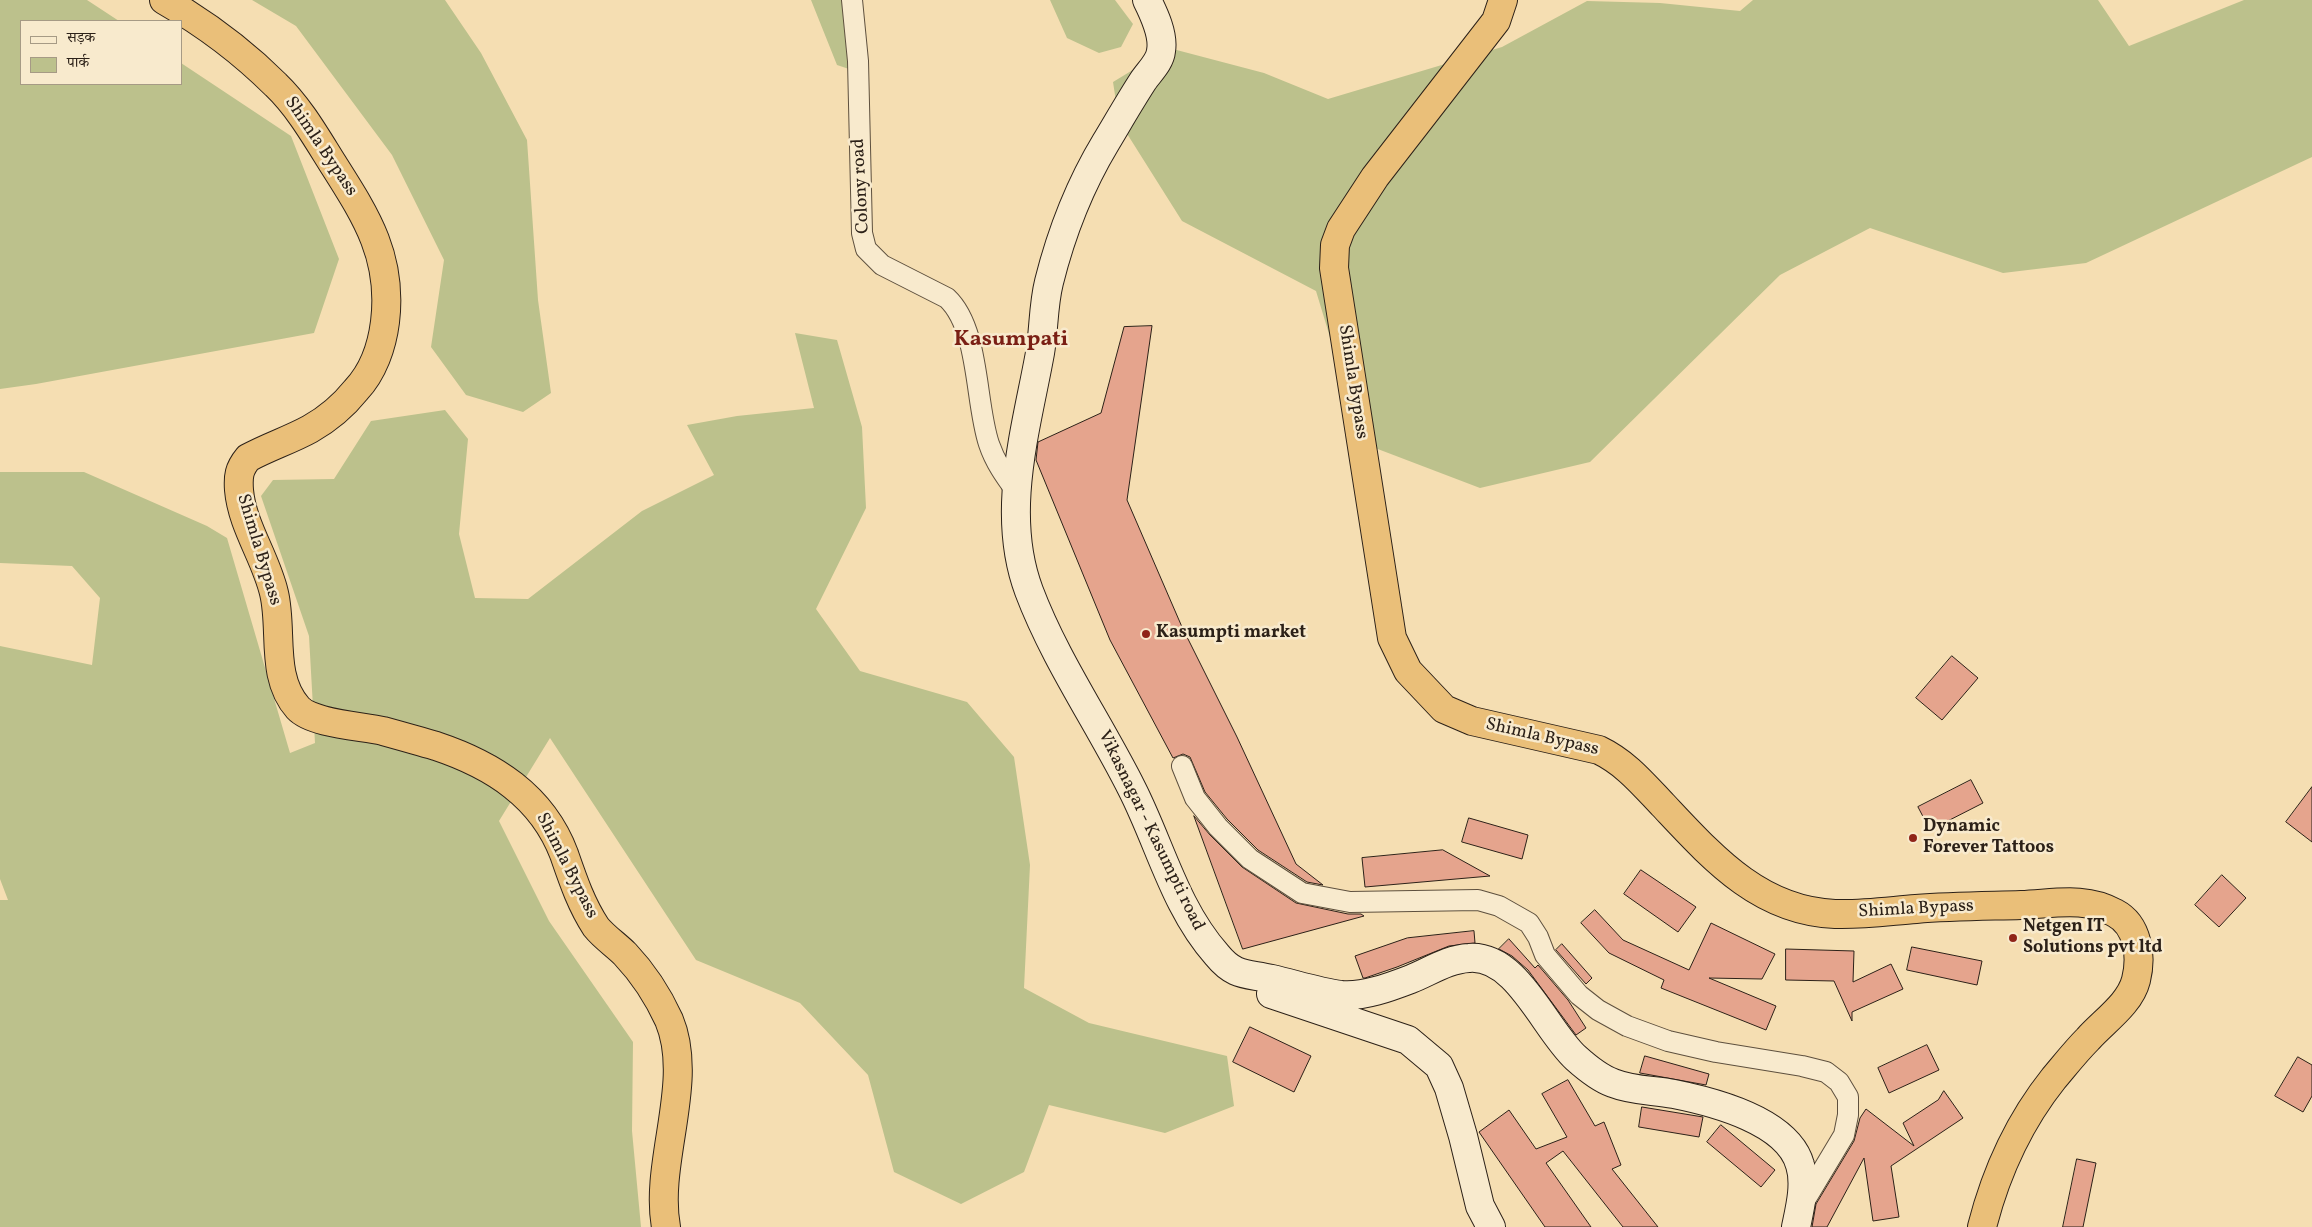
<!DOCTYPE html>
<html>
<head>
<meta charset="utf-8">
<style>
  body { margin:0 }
  #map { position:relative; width:2312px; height:1227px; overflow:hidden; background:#f5deb2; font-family:Vollkorn,"Noto Serif Devanagari",serif }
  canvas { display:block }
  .legend { position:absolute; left:20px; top:20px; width:162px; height:65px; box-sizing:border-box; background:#f8eacd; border:1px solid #a69a85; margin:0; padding:6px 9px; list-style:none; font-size:15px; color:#2c2118 }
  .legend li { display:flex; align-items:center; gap:10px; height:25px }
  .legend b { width:25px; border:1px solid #a69a85 }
</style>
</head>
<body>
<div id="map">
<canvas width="2312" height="1227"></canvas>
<ul class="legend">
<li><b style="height:6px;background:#f8eacd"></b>सड़क</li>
<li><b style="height:14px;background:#bcc18c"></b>पार्क</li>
</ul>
</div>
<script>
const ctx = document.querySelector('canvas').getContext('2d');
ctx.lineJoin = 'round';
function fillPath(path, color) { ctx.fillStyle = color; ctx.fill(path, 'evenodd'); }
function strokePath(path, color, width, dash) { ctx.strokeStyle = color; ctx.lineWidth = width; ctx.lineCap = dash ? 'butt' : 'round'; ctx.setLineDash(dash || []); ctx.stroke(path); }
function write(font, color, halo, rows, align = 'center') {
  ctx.font = font + ' Vollkorn,serif'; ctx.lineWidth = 5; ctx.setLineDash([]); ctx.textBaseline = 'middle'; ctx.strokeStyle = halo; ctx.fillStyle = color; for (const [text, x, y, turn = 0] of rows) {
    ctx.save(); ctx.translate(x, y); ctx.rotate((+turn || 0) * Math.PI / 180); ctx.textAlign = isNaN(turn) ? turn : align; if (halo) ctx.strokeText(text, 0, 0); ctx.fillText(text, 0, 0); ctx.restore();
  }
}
const green = new Path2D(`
  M0,0H87L119,21H21V84H181V63L291,136L339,259L314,333L36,384L0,389Z
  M252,0H445L481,53L527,140L538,300L551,393L523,412L466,395L431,347L444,260L392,155L296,26Z
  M811,0H843L855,71L837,65Z
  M1050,0H1115L1133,24L1121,47L1099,53L1067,38Z
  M1753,0H2098L2129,46L2244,0H2312V157L2086,263L2003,273L1870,228L1780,275L1590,462L1480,488L1362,443L1316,291L1182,221L1119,121L1113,82L1169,48L1264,73L1328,99L1502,47L1587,1L1660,3L1740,11Z
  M795,333L837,340L862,427L866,508L816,609L860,671L967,702L1014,757L1030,865L1024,988L1089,1023L1227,1056L1234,1106L1165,1133L1049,1105L1024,1172L961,1204L894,1172L868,1075L800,1003L696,960L550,738L499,821L549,921L633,1042L632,1131L641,1227H0V900H8L0,879V646L92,665L100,598L72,566L0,563V472H84L207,526L227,538L290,753L315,743L309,636L261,496L273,480L334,479L371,421L445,410L468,439L459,534L475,598L528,599L642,511L714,475L687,425L737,416L814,408Z`);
const building = new Path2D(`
  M1152,326L1127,500L1182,627L1237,737L1296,864L1323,885L1307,882L1258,850L1227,819L1205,792L1190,757L1183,754L1173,758L1110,640L1036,460L1038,442L1101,413L1124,327Z
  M1952,656L1978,678L1942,720L1916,698Z
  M1971,780L1983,803L1930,830L1918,807Z
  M2312,787V842L2286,822Z
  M1194,816L1210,835L1242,867L1296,903L1348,914H1361L1364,916L1243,949Z
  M1469,818L1528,835L1522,859L1462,842Z
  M1443,850L1490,876L1365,887L1362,858Z
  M1641,870L1696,907L1678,932L1624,894Z
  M2222,875L2246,898L2219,927L2195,905Z
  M1595,910L1623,940L1689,970L1711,923L1775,954L1762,979L1709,978L1776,1006L1766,1030L1661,988L1664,980L1609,953L1581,923Z
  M1474,931L1475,943L1449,946L1397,967L1365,978H1363L1355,956L1407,938Z
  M1509,939L1535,968L1538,965L1568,1000L1586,1028L1576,1035L1528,970L1512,956L1499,949Z
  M1562,944L1592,978L1586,984L1556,950Z
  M1912,947L1982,961L1977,985L1907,970Z
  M1786,949L1854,951L1853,982L1891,964L1903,989L1852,1012V1021L1834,981L1786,980Z
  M1250,1027L1311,1056L1294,1092L1233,1062Z
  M1927,1045L1939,1070L1889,1093L1878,1068Z
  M1645,1056L1709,1074L1706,1085L1640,1073Z
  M2298,1057L2312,1065V1096L2303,1112L2275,1096Z
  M1568,1080L1595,1126L1604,1122L1621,1165L1612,1169L1658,1227H1623L1563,1151L1546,1163L1591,1227H1545L1479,1132L1509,1110L1536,1149L1567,1137L1542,1094Z
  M1944,1091L1963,1118L1891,1166L1899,1217L1873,1221L1864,1158L1827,1227H1812L1816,1204L1854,1141L1860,1118L1866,1109L1914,1146L1903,1123L1938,1100Z
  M1642,1107L1703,1117L1699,1137L1639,1127Z
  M1721,1125L1775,1170L1761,1187L1707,1142Z
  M2077,1159L2096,1163L2083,1227H2063Z`);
const street = new Path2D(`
  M852,0L858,61L862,233L866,249L882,265L947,298C980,329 975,403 989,444C995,462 1005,476 1016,491
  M1182,766L1195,798L1218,827L1250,859L1302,893L1350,902L1478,900L1499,906L1529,923L1538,937L1545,955L1579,995L1598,1010L1627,1026L1668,1041L1716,1052L1802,1066L1826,1072L1839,1082L1848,1097V1115L1844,1135L1802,1205`);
const secondary = new Path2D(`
  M1147,0C1154,14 1164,35 1161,51C1160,62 1149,72 1143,81C1130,101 1118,122 1106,142C1080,185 1061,234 1049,282C1043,306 1044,330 1040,353C1026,430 1000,514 1029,591C1055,660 1099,723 1132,789C1160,844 1175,908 1217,955C1235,977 1246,973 1272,979C1294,984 1318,992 1341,995C1364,997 1390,987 1411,979C1429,972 1448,959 1469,958C1517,954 1545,1030 1576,1058C1586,1067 1599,1078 1613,1083C1633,1091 1653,1090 1674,1094C1714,1102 1788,1121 1800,1165C1806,1184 1800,1208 1796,1227
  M1271,994L1408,1040L1439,1066L1449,1088L1463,1136L1480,1206L1491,1227`);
const highway = new Path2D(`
  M164,0C204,23 243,52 276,85C299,107 316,137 333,164C366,216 393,257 385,322C382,346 373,372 356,390C344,405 326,420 310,429C290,440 268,447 248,458C239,469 238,476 239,490C242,526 266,558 274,593C283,630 270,677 298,708C313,724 362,726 383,731C401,736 419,741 436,746C493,765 542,796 564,854C573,880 581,904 596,927C604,937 616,945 625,954C643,973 658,996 669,1020C695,1082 654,1162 666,1227
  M1503,0L1496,21L1375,177L1341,229L1335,245L1334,268L1392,638L1408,671L1444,709L1472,721L1599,750C1626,763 1643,784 1663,805C1712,857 1759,911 1835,914C1862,915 1890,911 1916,909C1951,906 1986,906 2021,905C2053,904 2085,896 2115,913C2138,925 2142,956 2136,980C2130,1004 2104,1021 2088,1039C2076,1051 2065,1065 2054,1078C2018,1123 1996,1172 1982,1227`);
const markers = [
  [1146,634,5,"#8f2418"],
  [1913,838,5,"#8f2418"],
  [2013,938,5,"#8f2418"]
];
const streetNames = [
  ["Shimla Bypass",320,147,56],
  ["Colony road",862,186,-93],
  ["Shimla Bypass",1352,382,81],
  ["Shimla Bypass",258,550,73],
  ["Shimla Bypass",1542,738,13],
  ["Vikasnagar - Kasumpti road",1150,831,64],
  ["Shimla Bypass",566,866,63],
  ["Shimla Bypass",1916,910,-3]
];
const poiNames = [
  ["Kasumpti market",1156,634],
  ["Dynamic",1923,828],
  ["Forever Tattoos",1923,849],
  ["Netgen IT",2023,928],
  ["Solutions pvt ltd",2023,949]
];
const districtNames = [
  ["Kasumpati",1011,341]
];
fillPath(green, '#bcc18c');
fillPath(building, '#e5a48d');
strokePath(building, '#2c2118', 1);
strokePath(street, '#5e503e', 22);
strokePath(secondary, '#2c2118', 30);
strokePath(highway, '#2c2118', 30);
strokePath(street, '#f8eacd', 20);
strokePath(secondary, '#f8eacd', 28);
strokePath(highway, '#eabf79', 28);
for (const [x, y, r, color] of markers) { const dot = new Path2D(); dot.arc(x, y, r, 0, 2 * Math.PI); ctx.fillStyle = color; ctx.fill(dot); strokePath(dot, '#f8eacd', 2); }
write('18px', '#2c2118', '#f8eacd', streetNames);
write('bold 18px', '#2c2118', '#f8eacd', poiNames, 'left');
write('bold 22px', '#7a1f14', '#f8eacd', districtNames);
</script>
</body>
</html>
